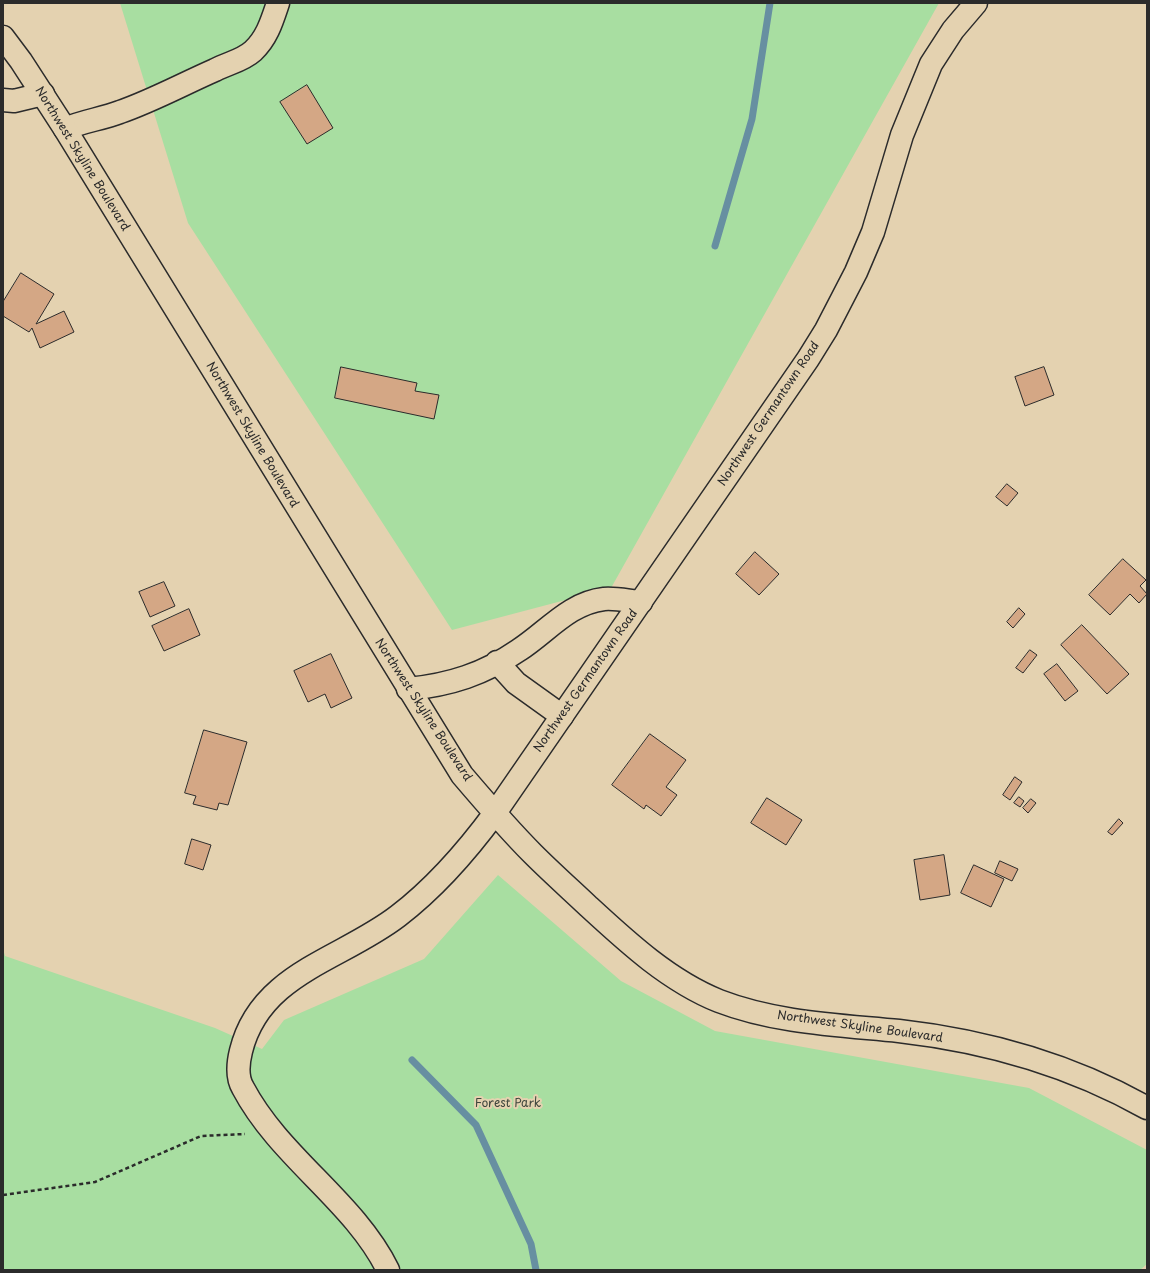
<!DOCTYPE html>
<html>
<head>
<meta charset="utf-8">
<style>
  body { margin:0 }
  #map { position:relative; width:1150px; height:1273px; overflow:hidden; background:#e4d2b0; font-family:"Playpen Sans",sans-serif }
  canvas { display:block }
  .frame { position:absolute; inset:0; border:4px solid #2b2b2b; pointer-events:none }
</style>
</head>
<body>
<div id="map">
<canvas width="1150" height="1273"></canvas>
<div class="frame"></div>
</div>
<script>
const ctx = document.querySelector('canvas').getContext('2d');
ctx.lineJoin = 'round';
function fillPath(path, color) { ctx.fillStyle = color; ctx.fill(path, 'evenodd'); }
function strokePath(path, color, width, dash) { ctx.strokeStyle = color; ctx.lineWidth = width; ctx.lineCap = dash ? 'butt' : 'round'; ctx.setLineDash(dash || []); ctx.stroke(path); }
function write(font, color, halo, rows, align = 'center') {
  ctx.font = font + ' "Playpen Sans",sans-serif'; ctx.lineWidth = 4; ctx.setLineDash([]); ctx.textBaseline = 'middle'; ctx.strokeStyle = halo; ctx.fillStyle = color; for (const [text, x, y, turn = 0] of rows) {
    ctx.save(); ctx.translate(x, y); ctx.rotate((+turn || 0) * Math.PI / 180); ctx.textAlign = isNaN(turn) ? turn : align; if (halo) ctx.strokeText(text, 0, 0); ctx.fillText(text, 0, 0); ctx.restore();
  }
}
const green = new Path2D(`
  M120,3H939L611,588L452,630L188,223Z
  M498,875L621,981L715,1031L1029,1088L1147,1150V1264L1140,1270H3V949L5,956L215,1028L262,1049L284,1020L424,959Z`);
const stream = new Path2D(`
  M715,246L752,119L770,3
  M412,1060L476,1125L531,1244L536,1270`);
const building = new Path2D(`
  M307,85L333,128L307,144L280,102Z
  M21,273L54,294L36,324L64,311L74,332L40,348L32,328L29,332L3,316V302Z
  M341,367L417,383L415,391L439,395L434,419L335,398Z
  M1044,367L1054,395L1025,406L1015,377Z
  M1007,484L1018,493L1007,506L996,497Z
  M755,552L779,574L759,595L736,574Z
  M1123,559L1146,580L1140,586L1147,594L1139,603L1130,594L1110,615L1089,595Z
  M164,582L175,606L150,617L139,592Z
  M1019,608L1025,614L1013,628L1007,622Z
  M189,609L200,635L164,651L152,626Z
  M1082,625L1129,674L1107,694L1061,645Z
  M1030,650L1037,655L1023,673L1016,668Z
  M331,654L352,698L331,708L325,694L308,702L294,671Z
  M1057,664L1078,691L1065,701L1044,674Z
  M204,730L247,742L228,805L219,803L217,810L193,804L196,796L185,793Z
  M650,734L686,760L666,787L677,795L661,816L646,805L644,809L612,785Z
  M1015,777L1022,782L1010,800L1003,795Z
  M1019,797L1024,801L1020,807L1014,803Z
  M767,798L802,820L786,845L751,823Z
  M1031,799L1036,803L1028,813L1023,808Z
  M1119,819L1123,823L1112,835L1108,832Z
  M192,839L211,845L203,870L185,864Z
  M944,855L950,895L920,900L914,860Z
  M1000,861L1018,869L1012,881L995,873Z
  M974,865L1004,879L991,907L961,893Z`);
const path = new Path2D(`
  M3,1195L95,1182L201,1136L245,1134`);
const minor = new Path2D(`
  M3,100L14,101L43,94
  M65,129C83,121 102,119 120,112C152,101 183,84 215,70C228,63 242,61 253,51C267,38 272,21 278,3
  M497,662L516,683L562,716
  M408,689C450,685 484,674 519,650C547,632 569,603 604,599C616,598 629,601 641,602`);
const major = new Path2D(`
  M3,37L21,61L65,129L462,775C485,802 508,829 533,854C551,872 570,889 588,906C627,942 669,981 719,1001C776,1023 839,1025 899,1031C987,1041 1069,1064 1147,1108
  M388,1270C354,1201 280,1158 243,1088C237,1078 238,1063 241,1051C260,973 341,960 398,916C436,887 467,851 495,813L808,359L826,330L856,272L873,232L902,135L931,64L953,30L976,3`);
const streetNames = [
  ["Northwest Skyline Boulevard",82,159,58],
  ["Northwest Germantown Road",769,414,-56],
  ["Northwest Skyline Boulevard",252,435,59],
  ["Northwest Germantown Road",586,681,-55],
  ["Northwest Skyline Boulevard",423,710,57],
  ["Northwest Skyline Boulevard",860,1027,8]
];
const parkNames = [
  ["Forest Park",508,1104]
];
fillPath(green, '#a8dea1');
strokePath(stream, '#678fa1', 7);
fillPath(building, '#d4a785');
strokePath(building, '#2b2b2b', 1);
strokePath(minor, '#2b2b2b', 25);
strokePath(major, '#2b2b2b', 25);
strokePath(path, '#2b2b2b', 2.5, [4, 3]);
strokePath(minor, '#e4d2b0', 22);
strokePath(major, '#e4d2b0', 22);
write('12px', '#2b2b2b', '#e4d2b0', streetNames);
write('12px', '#3e463d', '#e4d2b0', parkNames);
</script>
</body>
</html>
